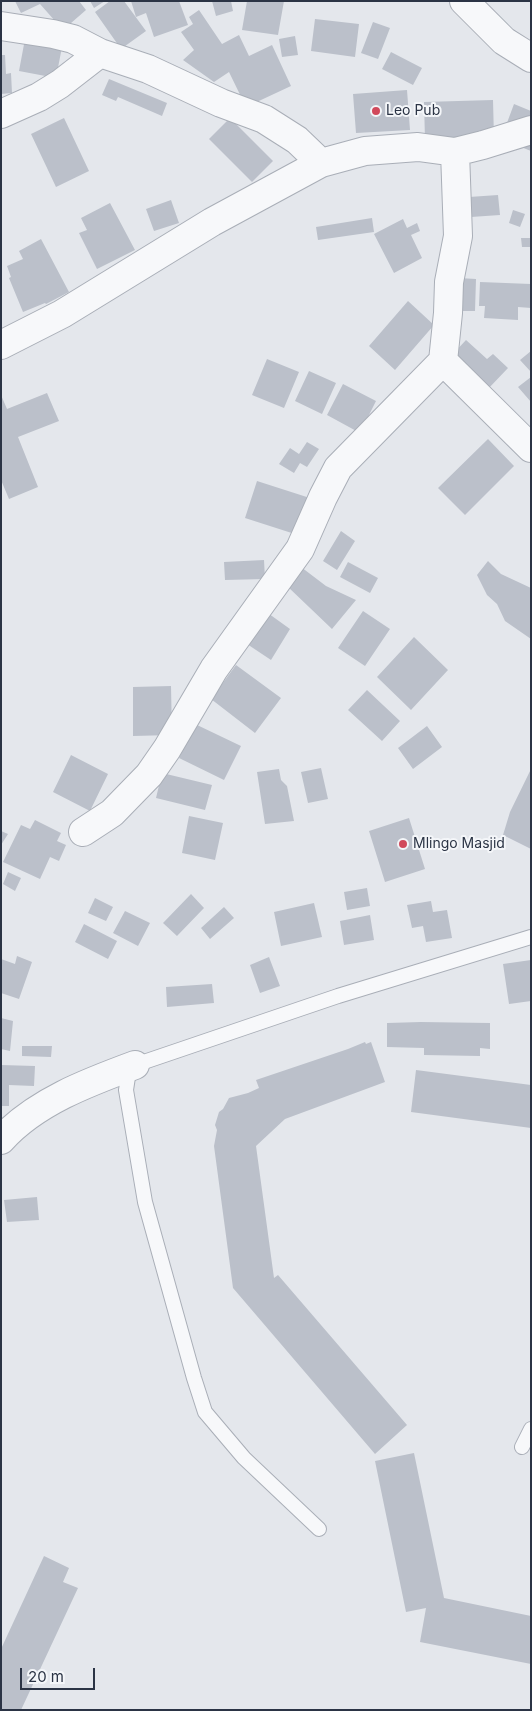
<!DOCTYPE html>
<html>
<head>
<meta charset="utf-8">
<style>
  body { margin:0 }
  #map { position:relative; width:532px; height:1711px; overflow:hidden; background:#e4e7ec; font-family:Inter,sans-serif }
  canvas { display:block }
  .frame { position:absolute; inset:0; border:2px solid #2b3445; pointer-events:none }
  .scale { position:absolute; left:20px; top:1668px; width:75px; height:22px; box-sizing:border-box; border:2px solid #2b3445; border-top:0; padding-left:6px; font-size:15px; line-height:18px; white-space:nowrap; color:#2b3445; -webkit-text-stroke:4px #f4f6f9; paint-order:stroke }
</style>
</head>
<body>
<div id="map">
<canvas width="532" height="1711"></canvas>
<div class="frame"></div>
<div class="scale">20 m</div>
</div>
<script>
const ctx = document.querySelector('canvas').getContext('2d');
ctx.lineJoin = 'round';
function fillPath(path, color) { ctx.fillStyle = color; ctx.fill(path, 'evenodd'); }
function strokePath(path, color, width, dash) { ctx.strokeStyle = color; ctx.lineWidth = width; ctx.lineCap = dash ? 'butt' : 'round'; ctx.setLineDash(dash || []); ctx.stroke(path); }
function write(font, color, halo, rows, align = 'center') {
  ctx.font = font + ' Inter,sans-serif'; ctx.lineWidth = 4; ctx.setLineDash([]); ctx.textBaseline = 'middle'; ctx.strokeStyle = halo; ctx.fillStyle = color; for (const [text, x, y, turn = 0] of rows) {
    ctx.save(); ctx.translate(x, y); ctx.rotate((+turn || 0) * Math.PI / 180); ctx.textAlign = isNaN(turn) ? turn : align; if (halo) ctx.strokeText(text, 0, 0); ctx.fillText(text, 0, 0); ctx.restore();
  }
}
const building = new Path2D(`
  M15,1H79L86,10L63,30L40,4L21,13Z
  M90,1H105L94,8Z
  M110,1H124L146,31L121,49L95,12Z
  M131,1H179L188,25L154,37L146,13L136,17Z
  M212,1H231L233,11L216,16Z
  M247,1H284L278,35L242,30Z
  M199,10L222,44L239,35L249,56L272,45L291,86L246,107L229,72L214,82L183,60L194,50L181,32L193,24L189,17Z
  M315,19L359,24L355,57L311,51Z
  M373,22L390,28L378,59L361,53Z
  M295,36L298,55L282,57L279,39Z
  M25,39L62,47L56,78L19,71Z
  M391,52L422,68L413,85L382,69Z
  M1,55H5L6,74L11,73L12,93L1,94Z
  M109,79L167,103L162,116L118,97L116,101L102,95Z
  M407,90L410,130L356,133L353,94Z
  M493,100L494,138L425,140L424,102Z
  M514,104L531,111V151L501,139Z
  M64,118L89,171L56,187L31,134Z
  M230,118L273,161L252,182L209,139Z
  M498,195L500,215L471,217L469,197Z
  M171,200L179,223L154,231L146,209Z
  M110,203L135,250L97,269L79,233L87,230L81,218Z
  M513,210L525,214L520,227L509,223Z
  M372,218L374,232L318,240L316,227Z
  M403,219L407,228L417,223L420,231L411,235L422,258L394,273L374,234Z
  M521,238H531V247H522Z
  M41,239L69,292L46,304L45,303L23,312L9,278L11,277L7,266L23,259L19,251Z
  M459,278L476,279L475,311H459Z
  M480,282L531,284V308L518,307V320L484,318L485,306H479Z
  M408,301L434,325L395,370L369,346Z
  M466,340L487,359L493,354L508,368L488,389L453,354Z
  M531,351V372L520,360Z
  M267,359L299,372L284,408L252,395Z
  M309,371L336,383L322,414L295,401Z
  M531,377V402L518,387Z
  M343,384L376,401L360,433L327,415Z
  M47,393L59,421L18,437L38,487L9,499L1,480V395L7,409Z
  M488,439L514,466L465,515L438,488Z
  M307,442L319,449L307,467L300,463L294,473L279,464L290,448L299,454Z
  M257,481L313,499L301,536L245,518Z
  M341,531L355,541L337,570L323,561Z
  M264,560L265,579L225,580L224,562Z
  M488,561L501,574L531,588V639L505,621L497,604L487,595L477,575Z
  M348,562L378,578L370,593L340,577Z
  M301,567L326,586L356,600L332,629L287,586Z
  M265,611L290,629L271,660L247,644Z
  M363,611L390,629L365,666L338,648Z
  M414,637L448,670L411,710L377,677Z
  M236,665L281,698L255,733L211,699Z
  M171,686L172,735L133,736V687Z
  M367,690L400,721L382,741L348,710Z
  M195,724L241,746L224,780L179,758Z
  M427,726L442,747L413,769L398,748Z
  M71,755L108,774L90,811L53,792Z
  M321,768L328,799L308,803L301,772Z
  M279,769L281,780L287,786L294,821L265,824L257,772Z
  M531,769V849L503,835L510,812Z
  M162,773L212,785L205,810L156,798Z
  M189,816L223,823L215,860L182,853Z
  M409,818L425,869L385,882L369,831Z
  M35,820L61,833L57,841L66,845L59,861L50,857L40,879L3,862L21,825L30,829Z
  M1,831L8,834L1,845Z
  M8,872L21,878L15,891L3,884Z
  M367,888L370,906L347,910L344,892Z
  M191,894L204,908L177,936L163,923Z
  M95,898L113,907L106,921L88,913Z
  M431,901L433,912L447,910L452,938L426,942L423,926L412,928L407,905Z
  M314,903L322,937L281,946L274,912Z
  M224,907L234,918L210,939L201,928Z
  M125,911L150,923L138,946L113,933Z
  M370,915L374,940L344,945L340,921Z
  M84,924L117,941L108,959L75,942Z
  M17,956L32,962L19,999L1,993V959L15,964Z
  M269,957L280,986L260,993L250,965Z
  M531,960V1001L509,1004L503,964Z
  M212,984L214,1003L167,1007L166,987Z
  M1,1018L13,1021L10,1051L1,1049Z
  M421,1022L490,1023V1049L480,1048V1056L424,1055V1048L387,1047V1023Z
  M365,1042L366,1044L371,1042L385,1082L285,1119L256,1146L274,1278L278,1275L407,1425L375,1454L233,1288L214,1146L217,1130L215,1125L219,1112L223,1109L229,1098L248,1093L259,1088L256,1080L348,1049Z
  M22,1046H52L51,1057L22,1056Z
  M1,1065L35,1066L34,1086L9,1085V1106H1Z
  M416,1070L531,1085V1128L411,1112Z
  M37,1197L39,1220L7,1222L4,1200Z
  M414,1453L444,1598L531,1616V1664L420,1642L426,1608L406,1612L375,1461Z
  M44,1556L69,1568L63,1582L78,1588L21,1710H1V1649Z`);
const lane = new Path2D(`
  M522,1447L531,1429
  M319,1529L244,1458L205,1412L194,1378L145,1202L126,1090L128,1077L135,1065L338,996L531,937`);
const street = new Path2D(`
  M464,1L504,41L531,58
  M1,26L53,34L73,39L100,53L148,69L221,103L264,119L297,140L321,163
  M1,114L39,97L60,84L100,53
  M1,345L62,314L212,222L321,163L365,151L418,147L455,152L483,145L531,130
  M443,361L531,448
  M83,832L112,813L149,775L167,749L214,669L300,549L323,497L338,468L443,361L448,313L449,282L458,236L455,152
  M1,1140C35,1102 89,1082 135,1065`);
const markers = [
  [376,111,5,"#d1495b"],
  [403,844,5,"#d1495b"]
];
const poiNames = [
  ["Leo Pub",386,111],
  ["Mlingo Masjid",413,844]
];
fillPath(building, '#bbc0ca');
strokePath(lane, '#a9aeb7', 16);
strokePath(street, '#a9aeb7', 30);
strokePath(lane, '#f7f8fa', 14);
strokePath(street, '#f7f8fa', 28);
for (const [x, y, r, color] of markers) { const dot = new Path2D(); dot.arc(x, y, r, 0, 2 * Math.PI); ctx.fillStyle = color; ctx.fill(dot); strokePath(dot, '#f4f6f9', 2); }
write('14px', '#2b3445', '#f4f6f9', poiNames, 'left');
</script>
</body>
</html>
